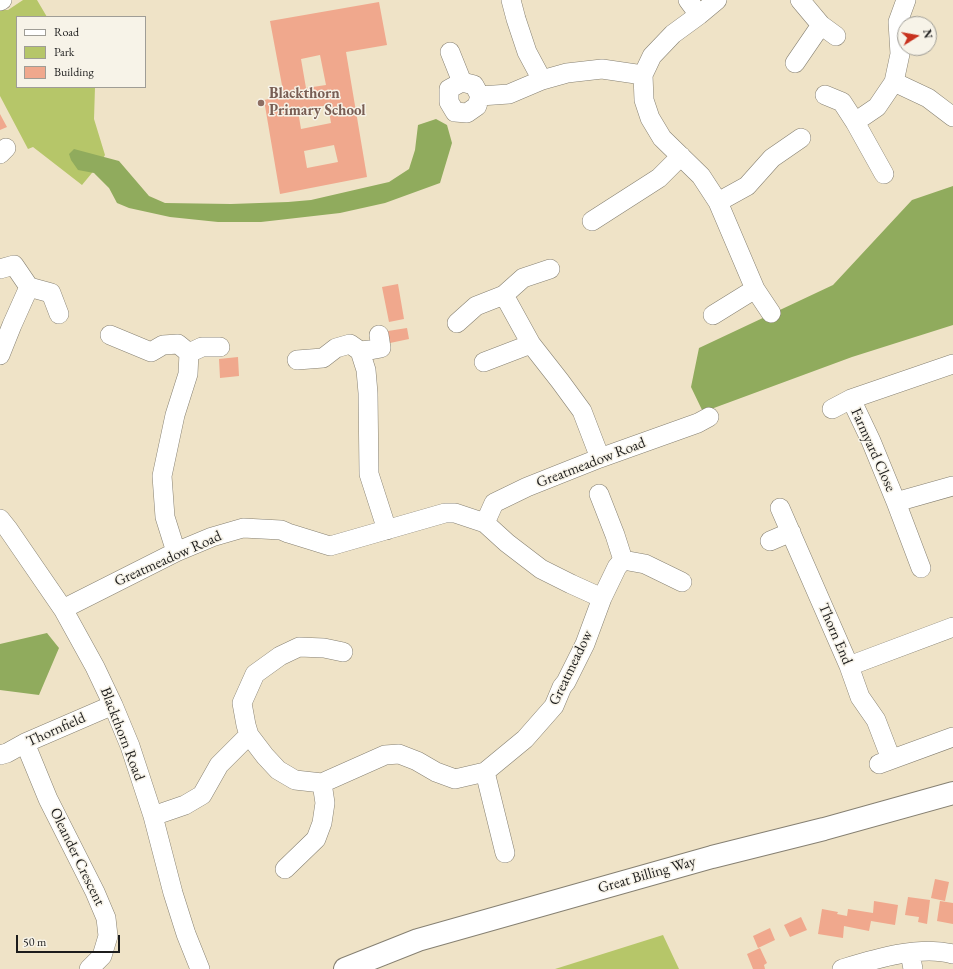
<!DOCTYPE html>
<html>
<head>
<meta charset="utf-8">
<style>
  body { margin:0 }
  #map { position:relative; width:953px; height:969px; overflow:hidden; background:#efe3c7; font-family:"EB Garamond",serif }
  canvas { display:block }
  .legend { position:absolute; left:16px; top:16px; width:130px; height:72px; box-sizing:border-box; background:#f7f3e8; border:1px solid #9f9d96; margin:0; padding:5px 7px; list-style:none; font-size:12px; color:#1c1c1c }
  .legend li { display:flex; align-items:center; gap:8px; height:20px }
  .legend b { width:20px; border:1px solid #9f9d96 }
  .north { position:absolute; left:897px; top:16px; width:40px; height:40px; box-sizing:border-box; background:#f7f3e8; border:1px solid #9f9d96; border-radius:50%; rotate:79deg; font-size:11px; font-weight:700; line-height:16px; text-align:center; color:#1c1c1c }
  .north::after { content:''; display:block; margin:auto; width:14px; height:18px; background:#c8321e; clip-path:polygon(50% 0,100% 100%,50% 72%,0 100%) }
  .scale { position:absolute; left:16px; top:935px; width:104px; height:18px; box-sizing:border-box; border:2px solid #1c1c1c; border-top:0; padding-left:5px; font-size:12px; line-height:14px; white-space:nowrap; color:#1c1c1c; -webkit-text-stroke:3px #f7f3e8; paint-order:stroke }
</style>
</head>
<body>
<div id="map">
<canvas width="953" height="969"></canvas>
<ul class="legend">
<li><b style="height:5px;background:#fff"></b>Road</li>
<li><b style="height:11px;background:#b6c669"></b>Park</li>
<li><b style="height:11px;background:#f0a88d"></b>Building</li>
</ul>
<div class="north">N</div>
<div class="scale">50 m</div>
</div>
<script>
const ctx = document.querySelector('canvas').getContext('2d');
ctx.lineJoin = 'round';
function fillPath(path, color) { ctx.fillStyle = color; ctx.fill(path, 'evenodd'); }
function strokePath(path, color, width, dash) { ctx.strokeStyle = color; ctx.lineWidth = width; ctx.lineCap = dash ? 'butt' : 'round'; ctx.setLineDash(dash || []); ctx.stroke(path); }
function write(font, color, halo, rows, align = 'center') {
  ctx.font = font + ' "EB Garamond",serif'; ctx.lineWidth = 3; ctx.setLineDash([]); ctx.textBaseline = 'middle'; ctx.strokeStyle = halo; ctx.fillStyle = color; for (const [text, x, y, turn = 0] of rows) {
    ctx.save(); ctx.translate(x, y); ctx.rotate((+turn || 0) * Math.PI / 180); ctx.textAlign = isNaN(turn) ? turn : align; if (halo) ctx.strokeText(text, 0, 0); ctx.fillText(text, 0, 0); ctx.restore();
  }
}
const green = new Path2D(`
  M23,0H37L47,17H17V87H95L94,119L105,155L101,162L82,185L33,147L28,149L0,96V10H8Z
  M663,935L679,969H555Z`);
const forest = new Path2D(`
  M436,119L447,125L452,143L440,183L385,203L340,213L261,222H218L170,217L129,208L117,203L109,188L94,173L78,170L71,160L69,154L74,149L119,161L149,196L165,203L231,204L288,202L311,200L389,182L409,169L415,150L418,125Z
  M953,186V325L852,357L703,412L691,387L699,348L833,285L912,200Z
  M47,633L59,648L39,695L0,690V644Z`);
const building = new Path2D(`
  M379,2L387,45L346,52L367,177L280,194L264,100L284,96L270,21ZM320,55L326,85L306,88L301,59ZM328,105L331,123L301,129L298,111ZM334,145L338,162L307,168L304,151Z
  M0,114L7,127L0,130Z
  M398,284L404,319L389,322L382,287Z
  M407,328L409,339L390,343L388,331Z
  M238,357L239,376L220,378L219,359Z
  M935,879L949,882L945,901L931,898Z
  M908,897L930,900L927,924L918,922L919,917L905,915Z
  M874,901L898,905L895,925L871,921L869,931L844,926L843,938L818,934L822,909L838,912L837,914L847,916L848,909L873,913Z
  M940,901L953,903V924L937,921Z
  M801,917L807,930L790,937L784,925Z
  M770,928L775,940L758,948L753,936Z
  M760,948L767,963L764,965L765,969H753L747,954Z`);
const minor = new Path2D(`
  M511,0L516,19L527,52L542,80
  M688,0L699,15
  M717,0L699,15L673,34L652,56L643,75L644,100L650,118L662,138L701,176L718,202L755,289L771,313
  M800,0L821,25L836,36
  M0,1L2,0
  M450,52L462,82
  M795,63L821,25
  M894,82L928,98L953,117
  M825,95L842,102L855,122L884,174
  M480,96L474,85L462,82L449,89V102L455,112L467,113L477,106L480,96L509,94L542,80L567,73L602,69L643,75
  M855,122L877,107L894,82L900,54L898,22L906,0
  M0,154L6,148
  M718,202L747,186L772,158L801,138
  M592,221L659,178L681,156
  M0,269L14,265L29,287L51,293L59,314
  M504,295L531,344L560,381L582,411L600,458
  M713,315L755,289
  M457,323L476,306L504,295L523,278L550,269
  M110,335L151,352L163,345L178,344L189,353L202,347H220
  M360,351L366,370L368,393L369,474L387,530
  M0,355L12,325L29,287
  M297,360L323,358L336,348L350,344L360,351L370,350L381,348L379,335
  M484,362L531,344
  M851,399L871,441L896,502L921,568
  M832,409L851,399L953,364
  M896,502L953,486
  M780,508L849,666L860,697L876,720L891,759
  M0,519L8,529L63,609L95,667L113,705L130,746L153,816L173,893L186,934L200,969
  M485,523L494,503L527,487L600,458L698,423L709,417
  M770,541L791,532
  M176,552L165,517L162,476L175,415L188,374L189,353
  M623,560L645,564L682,582
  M63,609L176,552L212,537L243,528L281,530L288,533L330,546L445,513H455L485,523L507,543L541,569L571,584L602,598
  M343,652L324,648L299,647L280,656L255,674L242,703L246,725L249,735L265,756L278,770L295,780L322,783L385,755L399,754L417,761L436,772L455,779L485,772L525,739L554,706L562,687L566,682L585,644L602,598L617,567L623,560L615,535L599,494
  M849,666L953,627
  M25,743L48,799L95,892L106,918L108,936L102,956L89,969
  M0,755L7,753L25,743L113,705
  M879,764L953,737
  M485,772L505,853
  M153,816L185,805L202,795L219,765L249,735
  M285,869L316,839L322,823L325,803L322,783
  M910,953L913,969
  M842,969C875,959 920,945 953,954`);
const major = new Path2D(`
  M345,969L418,940L712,857L824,829L953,793`);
const markers = [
  [261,103,4,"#8d6e63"]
];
const educationNames = [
  ["Blackthorn",269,94],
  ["Primary School",269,111]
];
const streetNames = [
  ["Farmyard Close",873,450,66],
  ["Greatmeadow Road",591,463,-21],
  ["Greatmeadow Road",168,559,-24],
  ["Thorn End",835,634,67],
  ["Greatmeadow",571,668,-64],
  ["Thornfield",56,730,-24],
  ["Blackthorn Road",122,734,69],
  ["Oleander Crescent",77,857,64],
  ["Great Billing Way",647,875,-16]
];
fillPath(green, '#b6c669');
fillPath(forest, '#90ab5d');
fillPath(building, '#f0a88d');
strokePath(minor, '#868072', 20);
strokePath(major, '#868072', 24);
strokePath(minor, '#fff', 19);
strokePath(major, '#fff', 22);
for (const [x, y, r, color] of markers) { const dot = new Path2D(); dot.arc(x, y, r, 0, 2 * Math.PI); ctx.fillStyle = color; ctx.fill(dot); strokePath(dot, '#f7f3e8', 1.5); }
write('bold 15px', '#785e54', '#f7f3e8', educationNames, 'left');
write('15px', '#1c1c1c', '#f7f3e8', streetNames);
</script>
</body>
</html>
